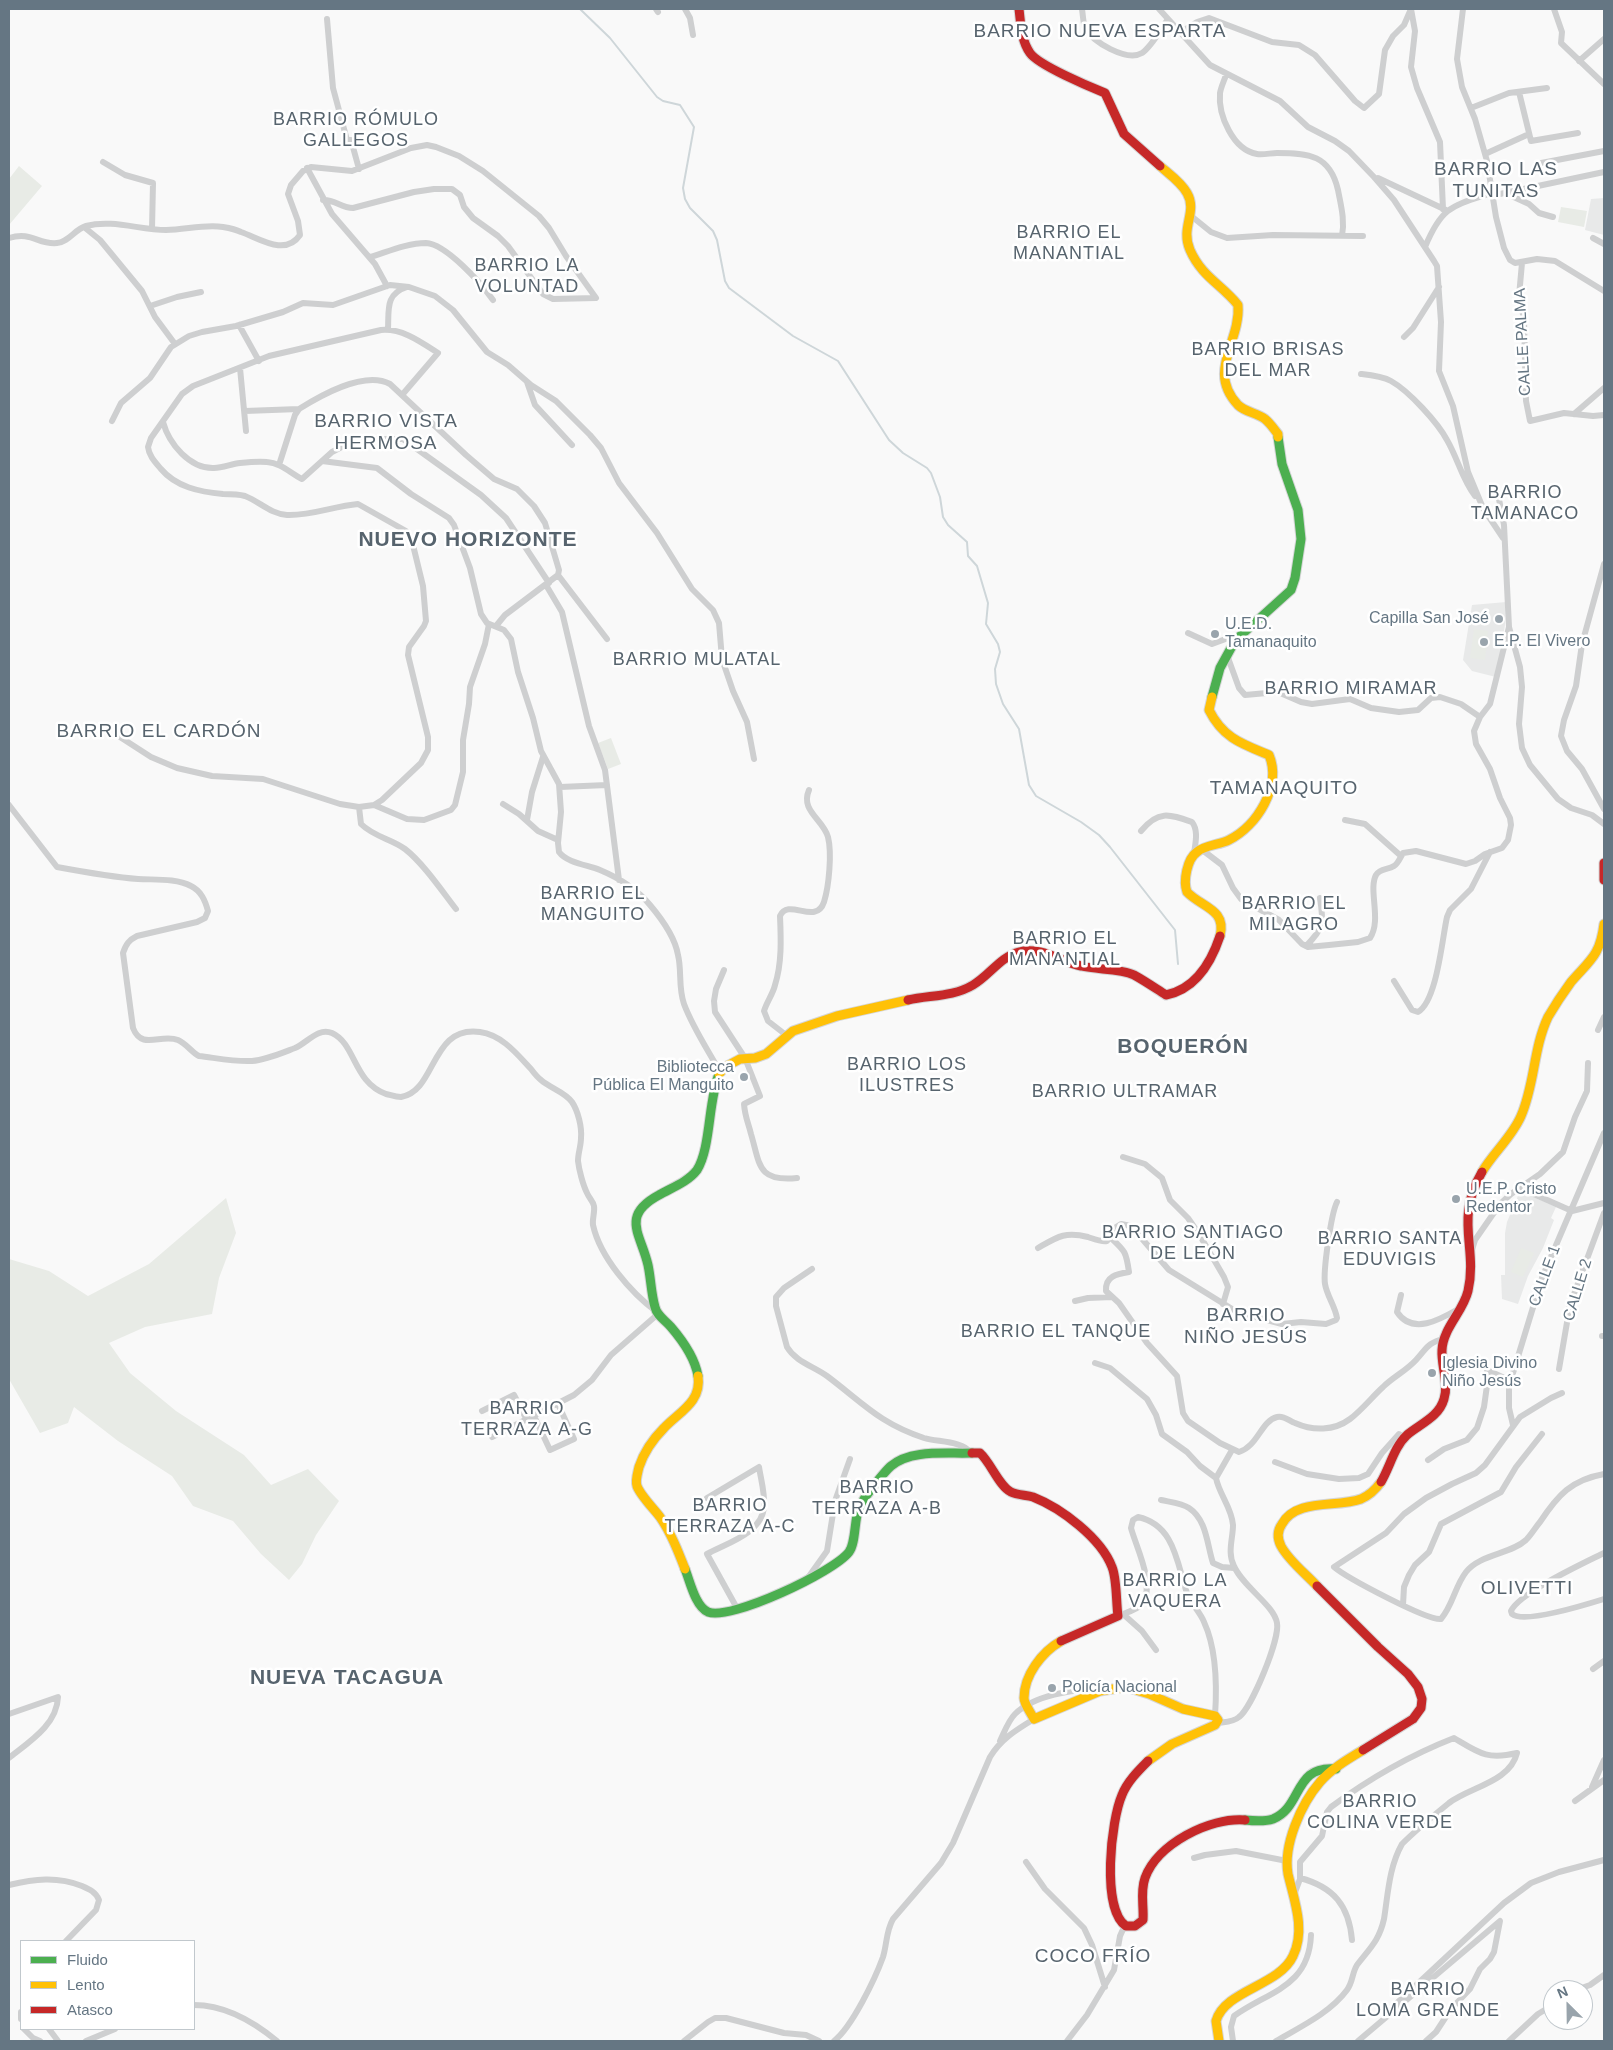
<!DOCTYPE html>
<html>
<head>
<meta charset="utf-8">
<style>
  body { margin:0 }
  #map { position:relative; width:1613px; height:2050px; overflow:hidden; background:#f9f9f9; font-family:Arial,sans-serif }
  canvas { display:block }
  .frame { position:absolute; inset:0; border:10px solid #657683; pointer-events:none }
  .legend { position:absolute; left:20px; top:1940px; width:175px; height:90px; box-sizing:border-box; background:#fff; border:1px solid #c1c8cd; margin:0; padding:6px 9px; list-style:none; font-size:15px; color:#657683 }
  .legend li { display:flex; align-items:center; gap:10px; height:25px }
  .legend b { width:25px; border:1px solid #c1c8cd }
  .north { position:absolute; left:1543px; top:1980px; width:50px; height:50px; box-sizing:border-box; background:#fff; border:1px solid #c1c8cd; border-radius:50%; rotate:337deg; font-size:14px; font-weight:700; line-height:20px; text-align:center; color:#657683 }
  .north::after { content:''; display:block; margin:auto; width:18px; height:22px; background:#99a4ac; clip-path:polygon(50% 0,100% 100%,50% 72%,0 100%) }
</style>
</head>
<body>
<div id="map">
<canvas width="1613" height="2050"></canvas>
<div class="frame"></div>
<ul class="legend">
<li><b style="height:6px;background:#4caf50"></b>Fluido</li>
<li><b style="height:6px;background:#ffc107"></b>Lento</li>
<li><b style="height:6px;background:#c62828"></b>Atasco</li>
</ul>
<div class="north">N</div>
</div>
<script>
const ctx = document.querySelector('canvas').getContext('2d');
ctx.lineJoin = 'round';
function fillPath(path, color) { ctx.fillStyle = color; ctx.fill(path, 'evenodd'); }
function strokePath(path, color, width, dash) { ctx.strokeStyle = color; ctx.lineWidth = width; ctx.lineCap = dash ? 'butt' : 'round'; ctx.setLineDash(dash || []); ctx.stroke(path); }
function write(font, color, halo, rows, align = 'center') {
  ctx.font = font + ' Arial,sans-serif'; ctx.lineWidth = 5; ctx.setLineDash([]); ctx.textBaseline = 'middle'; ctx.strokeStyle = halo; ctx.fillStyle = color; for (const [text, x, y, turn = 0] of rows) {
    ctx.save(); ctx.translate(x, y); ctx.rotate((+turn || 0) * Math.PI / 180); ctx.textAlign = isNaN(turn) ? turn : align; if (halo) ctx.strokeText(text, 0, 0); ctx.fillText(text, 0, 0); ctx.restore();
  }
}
const built = new Path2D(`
  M1604,198V235L1585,230L1591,199Z
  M1506,602L1505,625L1496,677L1472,671L1463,660L1472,605Z
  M1520,1191L1556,1207L1551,1218L1554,1220L1543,1248L1528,1276L1518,1304L1502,1299L1501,1275H1505V1233L1507,1222Z`);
const green = new Path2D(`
  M19,166L42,186L9,225V179Z
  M1561,207L1587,211L1584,227L1558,222Z
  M1474,629L1488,631L1485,660L1470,658Z
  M611,738L621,764L608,769L598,743Z
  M226,1198L236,1233L219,1278L212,1314L145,1327L109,1343L130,1373L176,1411L244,1455L271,1485L308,1469L339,1501L316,1535L302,1564L289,1580L261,1554L233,1521L193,1506L172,1476L118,1441L74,1407L68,1423L40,1433L9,1379V1259L49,1271L88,1296L149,1264Z
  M1521,1248L1534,1253L1523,1277L1511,1272Z`);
const stream = new Path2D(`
  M580,9L610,38L657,97L663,101L680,105L694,127L683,188L685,199L690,208L713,231L717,240L725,281L729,288L793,336L838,361L889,440L903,453L927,468L931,473L940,497L943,517L948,525L967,542L968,556L977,566L988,603L986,624L998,644L1000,652L995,669L996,684L1003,704L1019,729L1029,785L1036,796L1081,822L1099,835L1110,847L1175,930L1178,964`);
const street = new Path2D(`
  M656,9L658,12
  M685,9L690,18L693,35
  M1082,9C1083,15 1083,22 1085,28C1092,42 1127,62 1142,53C1152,46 1161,29 1168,19
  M1159,9L1210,65L1280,101L1308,127L1335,141L1349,151L1374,177L1394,200L1434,261L1437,266L1441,322L1439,371L1453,406L1468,472L1483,508
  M1411,9L1415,31L1411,67L1417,88L1440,142L1443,209
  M1463,9L1457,59L1462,87L1475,119L1487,161L1496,217L1504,248L1510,260L1515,263L1537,259L1555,261L1604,291
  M1554,9L1562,32L1561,43L1604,84
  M327,19L333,88L347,140H351L359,169
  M1181,32L1197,22L1209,18L1272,42L1299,45L1315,55L1355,101L1364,108L1379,94L1385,50L1393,36L1404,25L1411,9
  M1579,61L1604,39
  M1226,75C1224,81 1221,87 1220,93C1218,115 1233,150 1257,154C1263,155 1271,153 1277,153C1309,153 1330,155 1338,190C1341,206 1345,220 1342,236
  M1519,92L1531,141L1578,133
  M1471,108L1509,93L1547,88
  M1485,154L1529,134
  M103,162L125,175L153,183L152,229
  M1536,164L1604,151
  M307,168L332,214L375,264L387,286
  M1378,178L1446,210
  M1492,193L1500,194L1604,172
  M1505,193L1529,204L1539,213L1553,217
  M1190,215L1211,232L1227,238L1273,235L1363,236
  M84,227L100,240L142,291L155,317L175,344
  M9,238C32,231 38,245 57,243C69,242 75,229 86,226C112,219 140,230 166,230C185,230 204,224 223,227C229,228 235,229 241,232C259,238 285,257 300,235L298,221L288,194L291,185L303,171L311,167L352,171L411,148L427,145L436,147L459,156L483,171L539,216L549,228L566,256L596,298L553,299L543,294L508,246L498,236L473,218L464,207L460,195L452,189H434L414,192L353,208C341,208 334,199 323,200
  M1593,238L1604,244
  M1425,247C1442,206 1452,206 1492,193
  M370,257C387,252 407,243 426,243C446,244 481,283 493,300
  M1522,263L1519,296L1524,319L1526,401L1530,421L1564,413L1593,416L1604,415
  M150,306L177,297L201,292
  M239,325L259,361
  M388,329C389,310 385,294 407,287
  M1404,337L1413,328L1439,287
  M240,368L246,431
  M1361,374C1371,375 1382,376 1391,381C1409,391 1438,423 1447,440C1458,459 1462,479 1475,496
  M527,382L535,405L572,445
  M245,411L299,409
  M1574,414L1604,388
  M112,421L121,403L150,378L171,347L189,336L202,332L236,326L283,312L303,303L333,305L390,285L409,287L435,296L453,310L487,352L508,365L531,385L556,401L590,435L601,448L619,483L657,533L692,589L713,610L719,623L722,659L733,691L747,722L754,759
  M163,422C169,444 190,469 214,468C223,468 231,464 240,463C249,462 259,461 267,462C281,463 290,473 302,479L332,452L353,441L361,439H403L481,495L506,518L549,583
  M322,461L377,468L411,494L449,518L454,525L470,568L481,614L487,623L504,630L511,639L518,672L533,718L541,751L559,784L561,812L558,843L559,852C567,863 588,865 600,870C619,878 637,889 650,905C661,918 675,937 678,955C682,971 678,987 684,1004C693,1028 708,1050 720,1072
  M279,465L295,415L299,409C320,396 364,370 390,384L466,455L494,479L517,489L534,506L545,523L559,570L558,575L505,615L496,626
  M1498,494L1504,525L1509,627L1520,667L1522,687L1519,724L1522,748L1530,765L1558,799L1571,808L1592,815L1604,824
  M1481,505L1503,538
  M1604,564L1582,644L1576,686L1564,720L1561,736L1567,751L1582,769L1604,809
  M558,575L607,639
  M546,585L562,612L589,726L605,770L619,880
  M1188,633L1212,644L1231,637H1239
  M1227,655L1239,688L1245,695L1278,692L1301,702L1312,704L1350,699L1371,708L1399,712L1418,710L1431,698L1440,697L1461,704L1480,717
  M120,737L151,757L177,768L212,776L263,779L340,804L359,807L374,805L382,800L421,763L428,750V737L408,655L409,647L424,626L426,621L423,586L412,541L406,531L358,504C334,506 311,516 287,515C271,514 260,502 245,496C238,494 230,494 223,494C200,492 176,487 161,469C155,462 149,456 148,447L151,438L182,394L193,386L269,356L381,330C402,328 421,342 438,353L402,395
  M560,787L607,785
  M503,804L519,814L538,831L558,840
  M9,805L57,867C84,872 111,877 138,879C155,880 176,878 191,886C201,891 205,900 208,911L205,918L197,922L137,936C129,940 126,944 123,953L133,1028C142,1051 161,1033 178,1040C187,1044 191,1052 199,1056C216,1058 235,1062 252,1061C266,1060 282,1053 295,1048C307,1043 318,1027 332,1033C356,1044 353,1082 386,1094C391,1095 395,1097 401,1097C437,1091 430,1025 480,1032C502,1035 517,1054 531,1069C534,1073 537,1077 541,1080C550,1088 565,1092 572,1102C578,1111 582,1127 581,1138C581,1146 578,1153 578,1161C579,1170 583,1185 587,1193C589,1198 593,1201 594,1206C595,1213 592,1219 593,1225C600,1257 631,1293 657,1312
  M374,805L407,819L424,820L451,810L455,805L463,772V740L469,704L470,687L485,644L489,624
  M359,807L361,824C374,837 392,839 405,849C423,863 442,891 456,909
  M527,820L532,792L543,757
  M1345,820L1365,824L1401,856
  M1141,831C1158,810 1169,814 1192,822C1199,831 1195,844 1194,854
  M1201,849L1222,865L1233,888L1241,899L1279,920L1302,944L1308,947L1329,945L1358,942L1370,938C1382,920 1368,890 1376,875C1380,868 1388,870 1394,866C1398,864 1400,858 1403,853L1416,851L1466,864L1475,861L1485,854L1502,848L1508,840L1511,825L1510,818L1500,798L1490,769L1476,744L1474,731L1480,717L1490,704L1509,627
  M1306,946C1324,928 1324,923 1320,898
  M724,970L716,989L714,1001L715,1012L745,1058L760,1096L744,1104C745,1117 748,1122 751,1134C760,1164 757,1182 797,1178
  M1394,981L1412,1010L1418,1012C1437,1001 1442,939 1447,917L1450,910L1471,889L1490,852
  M1598,1030L1604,1017
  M786,1035L768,1021L764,1011C767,1001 773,994 775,985C782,963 781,939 780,916C788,897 816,926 824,902C829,886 832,853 828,837C823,819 800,811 809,790
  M1123,1157L1145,1164L1162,1178L1170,1200L1188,1218L1199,1234L1224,1277L1228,1287L1223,1304
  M1520,1188L1572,1211L1604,1203
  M1337,1202C1331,1214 1323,1271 1325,1284C1327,1296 1335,1306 1337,1318L1336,1320L1326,1324L1301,1322L1282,1324L1237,1312L1169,1270L1131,1226L1121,1224L1110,1231V1237C1125,1251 1126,1251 1129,1272C1117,1274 1105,1276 1106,1291L1119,1303L1147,1343L1177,1376L1183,1413L1188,1421L1220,1443L1239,1452C1258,1446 1261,1421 1277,1417C1284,1415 1289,1421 1295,1423C1313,1431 1334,1431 1350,1419C1362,1410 1372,1397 1383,1387C1393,1377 1406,1371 1416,1360C1428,1347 1426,1344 1445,1338
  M1038,1248C1057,1237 1065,1231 1088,1237C1094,1239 1101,1242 1107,1241L1110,1237
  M1471,1253L1475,1240L1500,1204L1511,1194L1540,1174L1563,1152L1575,1117L1587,1091L1588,1063
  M812,1269L784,1288L776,1297V1306L787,1347C796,1362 813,1366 827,1376C863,1403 879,1423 924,1438C937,1442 963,1441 970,1452
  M1401,1295L1397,1312C1413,1336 1441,1319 1460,1308
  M1075,1301L1088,1298L1112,1297
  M1602,1336H1604
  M1095,1363L1110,1368L1147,1399L1156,1415L1162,1434L1187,1452L1200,1466L1216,1478
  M1559,1369L1570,1305L1604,1213
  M1487,1370L1511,1381
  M1562,1393L1551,1398L1520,1417L1485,1465L1476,1473L1452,1484L1426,1498L1404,1514L1386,1533L1334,1567C1347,1578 1428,1621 1441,1619C1453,1605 1455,1586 1466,1572C1480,1554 1511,1554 1526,1540C1531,1535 1535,1528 1540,1522C1558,1495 1571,1480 1604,1474
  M482,1411L514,1395L527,1420
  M534,1416L550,1450L574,1439L558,1404
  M1513,1425L1509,1408V1386L1542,1278L1604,1133
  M492,1437L574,1395L592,1380L611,1355L658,1314
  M1428,1460L1444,1449L1467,1440L1477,1428L1484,1407L1489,1371
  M1275,1462L1307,1474L1339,1479L1359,1478L1368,1474L1382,1453L1399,1434L1405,1438
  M707,1498L759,1467C761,1480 765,1493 764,1506C763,1533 727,1543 707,1554L738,1610
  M1161,1500C1170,1502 1182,1503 1189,1508C1207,1520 1207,1545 1213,1563L1222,1567L1234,1568
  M1604,1553C1584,1563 1519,1593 1511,1611L1512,1614C1524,1624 1588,1604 1604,1599
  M807,1579L827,1551L835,1501L850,1459
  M1403,1605L1404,1587L1409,1575L1415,1565L1429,1552L1441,1524L1501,1492L1516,1467L1542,1434
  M1123,1614L1142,1631L1156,1650
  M1118,1616C1125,1613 1137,1610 1142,1604C1156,1585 1136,1547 1131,1528L1133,1520L1138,1517C1175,1525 1177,1564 1187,1593C1191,1604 1200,1612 1204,1622C1217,1650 1217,1687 1215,1716
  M1593,1669L1604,1661
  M9,1714L58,1697C57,1725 29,1742 9,1758
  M1218,1723C1225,1722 1234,1722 1239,1717C1252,1707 1280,1639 1277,1623C1274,1605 1243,1587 1234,1566C1227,1552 1233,1539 1233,1525C1232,1508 1219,1494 1216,1478L1232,1450
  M1000,1741C1004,1733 1008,1721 1015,1714C1033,1696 1074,1688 1098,1691
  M1592,1787L1604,1760
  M1575,1801L1604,1780
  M1194,1858L1205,1855L1236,1851L1287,1861
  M1026,1862L1045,1889L1084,1928L1092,1945L1105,1987
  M1300,1878C1334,1887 1349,1906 1352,1940
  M9,1885C34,1879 57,1876 82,1886C89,1889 96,1892 99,1900L96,1910L66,1941
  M1576,1990L1590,1985L1604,1975
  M1397,2003L1504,1903L1531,1883L1559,1872L1604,1860
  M194,2005C225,2005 254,2022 277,2041
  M21,2012V2019
  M24,2029L33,2038L40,2041
  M49,2029L58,2041
  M86,2041L115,2029
  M684,2041L708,2022L715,2018H726L784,2033L806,2035L819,2041
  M834,2041C852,2027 875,1979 883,1957C887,1944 886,1931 893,1919L941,1863L953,1843L990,1757C1001,1739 1016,1730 1034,1719
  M1067,2041L1087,2015L1114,1970L1120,1936L1125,1925
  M1233,2041L1231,2027L1234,2016C1269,1991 1309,1987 1311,1935
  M1276,2041C1300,2027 1330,2013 1347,1990C1353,1982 1352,1973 1357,1965C1370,1948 1379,1941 1384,1919C1388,1894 1389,1867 1402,1844C1416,1830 1433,1816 1449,1803C1470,1787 1510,1782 1517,1753C1487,1760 1479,1753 1454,1738C1408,1756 1370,1778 1331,1807L1327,1812L1322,1836L1300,1862V1879L1294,1895
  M1358,2041L1500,1921L1494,1952L1490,1959L1480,1969L1470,1989L1451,2009L1436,2032L1426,2041
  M1509,2041L1538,2014L1553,2005`);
const fast = new Path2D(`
  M1212,697L1220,668L1231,648L1239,637L1291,590L1295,578L1301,539L1298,510L1282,464L1278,437
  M698,1376C695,1358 683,1341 671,1327C665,1320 657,1316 655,1307C651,1293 651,1279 648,1265C641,1234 620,1216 659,1195C671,1188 688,1182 697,1170C711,1148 708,1101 719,1074
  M685,1569C690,1581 695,1606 708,1612C730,1621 834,1572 849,1552C856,1543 854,1520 859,1508C861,1501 885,1471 891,1466C911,1449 946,1454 972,1453
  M1245,1820C1254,1821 1264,1822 1273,1819C1303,1807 1293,1765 1336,1769`);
const slow = new Path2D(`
  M1160,166C1169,174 1181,182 1187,193C1198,212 1180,227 1190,250C1202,277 1221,284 1238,305C1241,342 1206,371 1238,405C1245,412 1257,413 1265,419C1270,423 1274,429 1278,434V437
  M1212,697L1209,710C1223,738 1242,744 1269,755C1282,786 1257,826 1229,840C1219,845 1205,845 1197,852C1187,859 1183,881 1187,892C1201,907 1227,909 1220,936
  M719,1074L725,1067L740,1059L755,1058L766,1054L793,1031L837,1016L908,1000
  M1482,1172C1493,1153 1512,1137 1521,1116C1535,1084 1533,1049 1548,1017C1555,1005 1563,993 1571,982C1590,960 1600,956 1604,924
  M685,1569C678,1551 671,1533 660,1517C654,1509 640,1495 637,1486C635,1480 638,1472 639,1467C644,1452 653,1439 664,1428C679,1412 702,1402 698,1376
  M1317,1586C1305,1573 1289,1561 1281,1546C1277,1538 1277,1531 1282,1524C1296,1498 1337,1508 1361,1499C1370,1495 1376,1489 1381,1482
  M1061,1641C1042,1652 1024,1675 1024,1698C1024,1704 1031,1713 1034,1719L1100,1691L1126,1687L1149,1694L1183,1709L1215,1716L1218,1720L1215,1725L1172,1744L1148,1761
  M1219,2041L1216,2021C1225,1990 1279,1986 1293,1956C1306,1930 1294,1900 1288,1874C1283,1845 1301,1804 1320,1782C1331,1769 1348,1759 1363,1750`);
const jam = new Path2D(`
  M1019,9C1021,25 1021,40 1030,53C1038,65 1090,87 1105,93L1124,134L1160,166
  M1604,863V880
  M908,1000C930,995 953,997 973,985C990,975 1000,957 1019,952C1041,946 1061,962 1081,966C1097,970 1120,968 1134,975C1145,981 1155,988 1166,995C1196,989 1211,963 1220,936
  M972,1453H980C991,1463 999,1486 1011,1492C1017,1495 1026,1495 1033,1497C1061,1508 1101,1538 1112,1567C1117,1579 1116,1602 1118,1616L1061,1641
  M1381,1482C1390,1467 1394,1447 1407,1435C1420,1424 1439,1417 1444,1399C1449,1383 1441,1366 1442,1350C1443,1328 1463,1312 1468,1291C1478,1247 1454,1220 1482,1172
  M1317,1586L1378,1647L1408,1674L1418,1687L1422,1699L1421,1708L1413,1719L1363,1750
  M1148,1761C1138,1771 1127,1782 1122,1795C1111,1820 1101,1909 1126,1926H1135L1143,1920C1144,1906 1140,1892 1145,1878C1157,1844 1210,1817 1245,1820`);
const markers = [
  [1499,619,5,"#99a4ac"],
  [1215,634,5,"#99a4ac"],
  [1484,642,5,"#99a4ac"],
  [744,1077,5,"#99a4ac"],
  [1456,1199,5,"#99a4ac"],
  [1432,1373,5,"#99a4ac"],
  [1052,1688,5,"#99a4ac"]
];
const streetNames = [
  ["CALLE PALMA",1523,342,-93],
  ["CALLE 1",1545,1276,-70],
  ["CALLE 2",1578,1290,-73]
];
const poiNames = [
  ["Capilla San José",1489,619,"right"],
  ["U.E.D.",1225,625],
  ["Tamanaquito",1225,643],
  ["E.P. El Vivero",1494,642],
  ["Bibliotecca",734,1068,"right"],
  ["Pública El Manguito",734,1086,"right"],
  ["U.E.P. Cristo",1466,1190],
  ["Redentor",1466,1208],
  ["Iglesia Divino",1442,1364],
  ["Niño Jesús",1442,1382],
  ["Policía Nacional",1062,1688]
];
const neighbourhoodNames = [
  ["BARRIO RÓMULO",356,120],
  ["GALLEGOS",356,141],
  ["BARRIO EL",1069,233],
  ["MANANTIAL",1069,254],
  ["BARRIO LA",527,266],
  ["VOLUNTAD",527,287],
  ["BARRIO BRISAS",1268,350],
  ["DEL MAR",1268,371],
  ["BARRIO",1525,493],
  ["TAMANACO",1525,514],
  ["BARRIO MULATAL",697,660],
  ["BARRIO MIRAMAR",1351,689],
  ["BARRIO EL",593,894],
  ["MANGUITO",593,915],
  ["BARRIO EL",1294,904],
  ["MILAGRO",1294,925],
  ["BARRIO EL",1065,939],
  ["MANANTIAL",1065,960],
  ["BARRIO LOS",907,1065],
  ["ILUSTRES",907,1086],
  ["BARRIO ULTRAMAR",1125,1092],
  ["BARRIO SANTIAGO",1193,1233],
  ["DE LEÓN",1193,1254],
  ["BARRIO SANTA",1390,1239],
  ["EDUVIGIS",1390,1260],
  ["BARRIO EL TANQUE",1056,1332],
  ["BARRIO",527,1409],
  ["TERRAZA A-G",527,1430],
  ["BARRIO",877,1488],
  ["TERRAZA A-B",877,1509],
  ["BARRIO",730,1506],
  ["TERRAZA A-C",730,1527],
  ["BARRIO LA",1175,1581],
  ["VAQUERA",1175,1602],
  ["BARRIO",1380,1802],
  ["COLINA VERDE",1380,1823],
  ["BARRIO",1428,1990],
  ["LOMA GRANDE",1428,2011]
];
const quarterNames = [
  ["BARRIO NUEVA ESPARTA",1100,32],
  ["BARRIO LAS",1496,170],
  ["TUNITAS",1496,192],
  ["BARRIO VISTA",386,422],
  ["HERMOSA",386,444],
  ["BARRIO EL CARDÓN",159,732],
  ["TAMANAQUITO",1284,789],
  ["BARRIO",1246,1316],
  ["NIÑO JESÚS",1246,1338],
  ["OLIVETTI",1527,1589],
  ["COCO FRÍO",1093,1957]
];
const districtNames = [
  ["NUEVO HORIZONTE",468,540],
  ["BOQUERÓN",1183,1047],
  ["NUEVA TACAGUA",347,1678]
];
fillPath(built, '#e8e9e9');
fillPath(green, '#e8ebe6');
strokePath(stream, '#ced6d9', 2);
strokePath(fast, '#d5d6d7', 11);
strokePath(slow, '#d5d6d7', 11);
strokePath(jam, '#d5d6d7', 11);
strokePath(street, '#cecfd0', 6);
strokePath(fast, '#4caf50', 9);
strokePath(slow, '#ffc107', 9);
strokePath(jam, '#c62828', 9);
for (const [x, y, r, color] of markers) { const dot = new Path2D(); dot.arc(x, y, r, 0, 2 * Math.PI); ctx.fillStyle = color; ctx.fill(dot); strokePath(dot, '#fff', 2); }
write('16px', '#657683', '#fff', streetNames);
write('16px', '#657683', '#fff', poiNames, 'left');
ctx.letterSpacing = '1px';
write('18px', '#57646e', '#fff', neighbourhoodNames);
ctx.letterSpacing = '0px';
ctx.letterSpacing = '1px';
write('19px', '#57646e', '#fff', quarterNames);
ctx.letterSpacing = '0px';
ctx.letterSpacing = '1px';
write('bold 21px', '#57646e', '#fff', districtNames);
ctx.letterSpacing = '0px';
</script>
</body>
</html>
